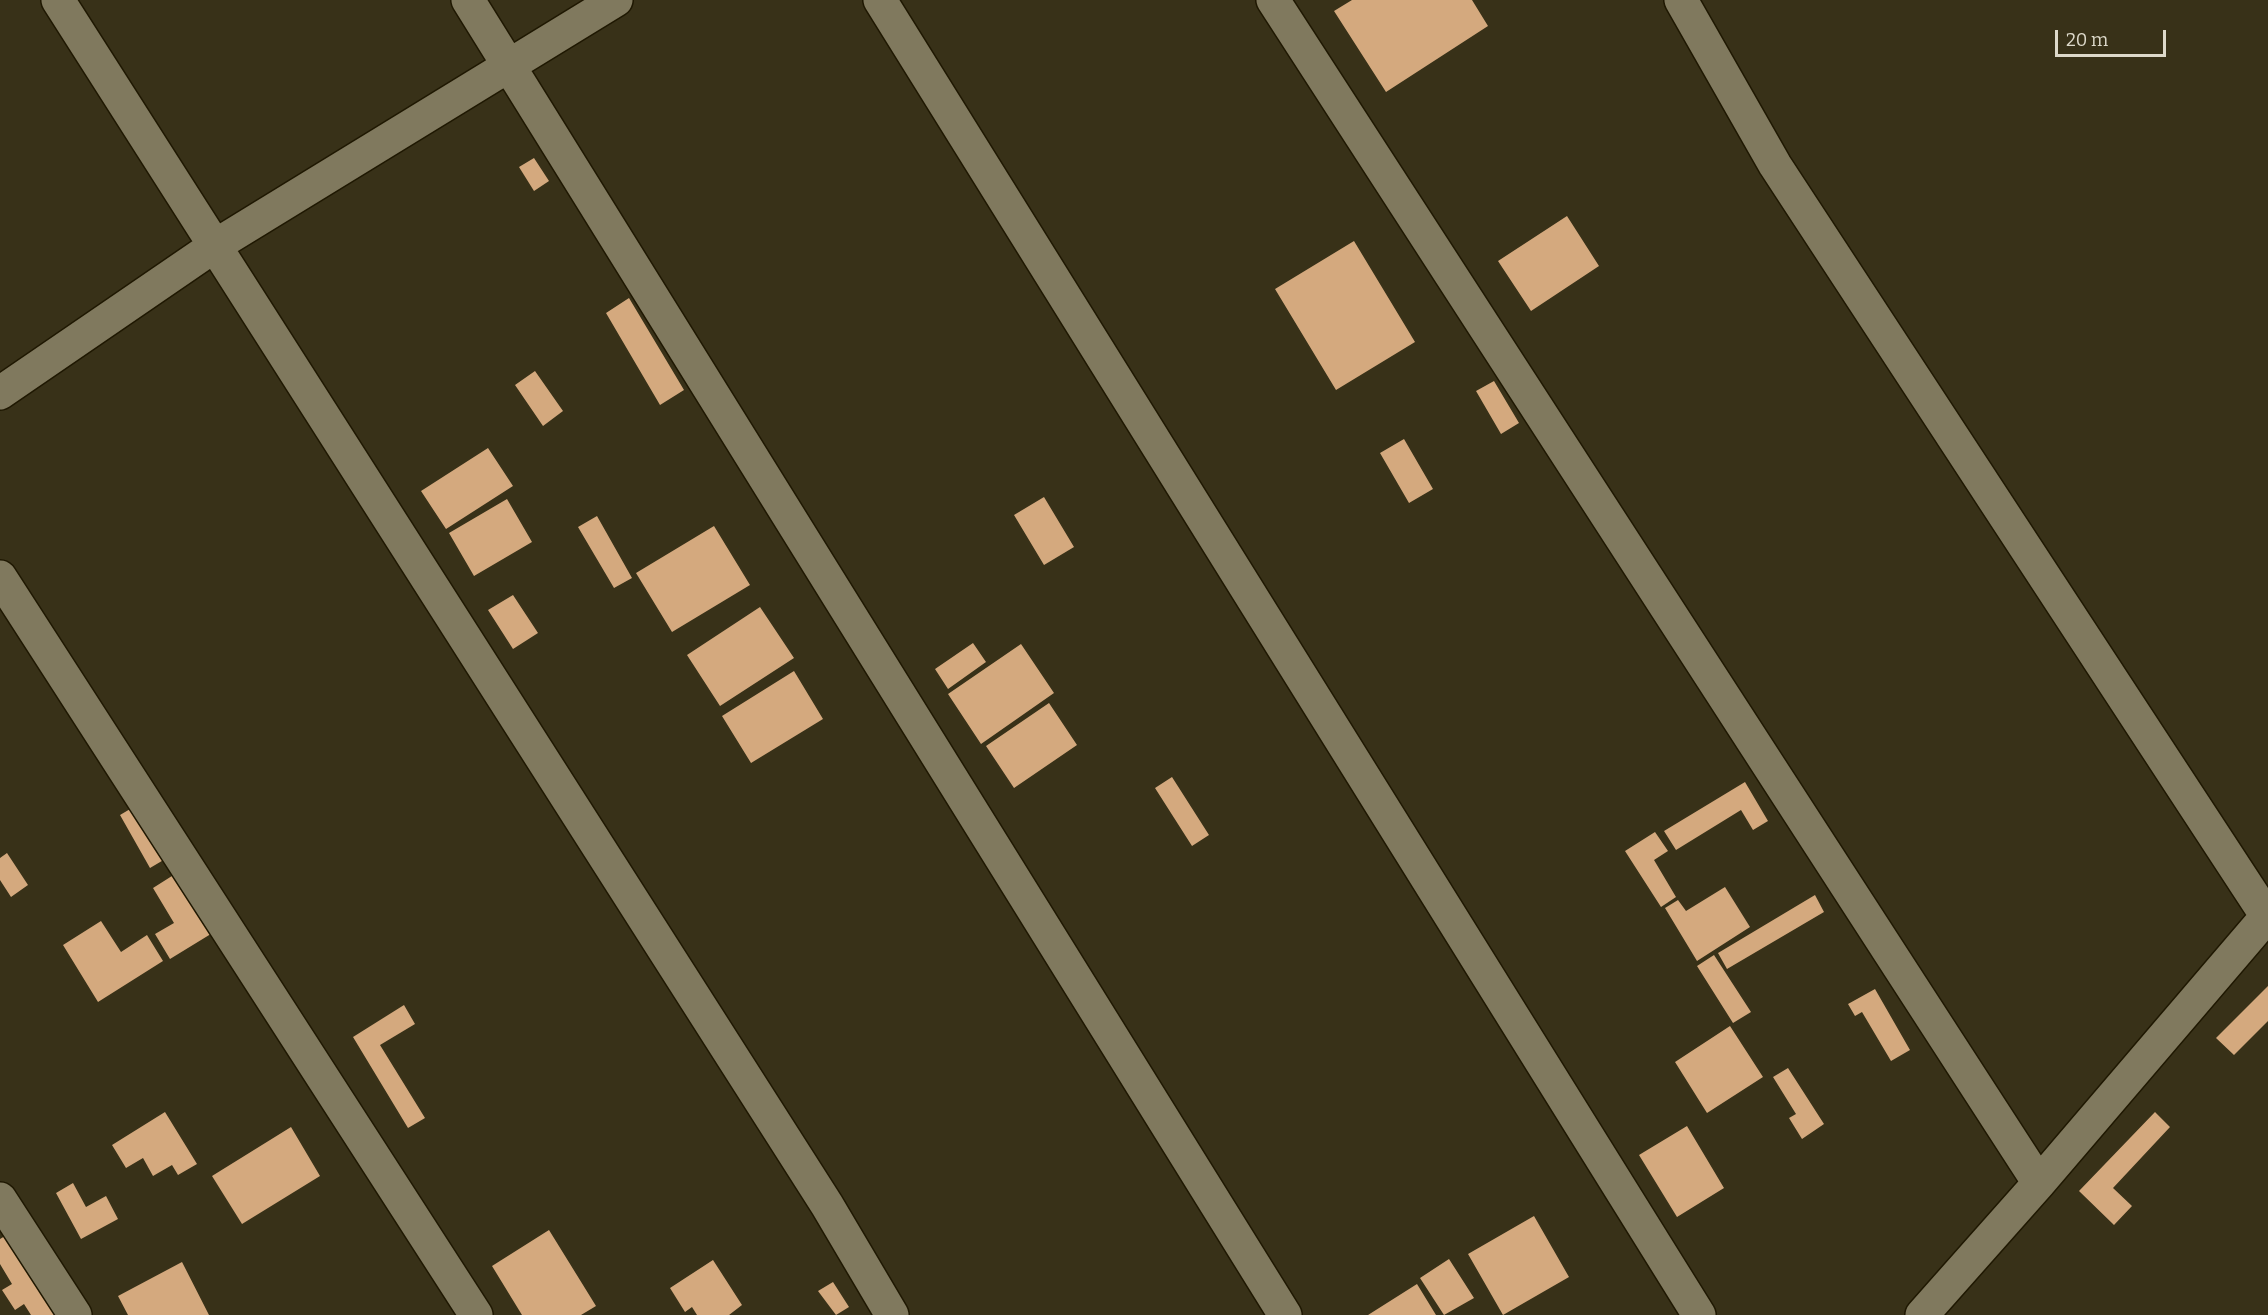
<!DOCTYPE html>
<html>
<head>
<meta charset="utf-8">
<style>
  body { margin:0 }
  #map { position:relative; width:2268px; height:1315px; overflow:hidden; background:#383118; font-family:Bitter,serif }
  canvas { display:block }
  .scale { position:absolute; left:2055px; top:30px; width:111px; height:27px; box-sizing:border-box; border:3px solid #ddd9ca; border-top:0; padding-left:8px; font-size:18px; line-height:21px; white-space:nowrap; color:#ddd9ca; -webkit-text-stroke:4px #383118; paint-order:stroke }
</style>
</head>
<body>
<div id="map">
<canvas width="2268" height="1315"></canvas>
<div class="scale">20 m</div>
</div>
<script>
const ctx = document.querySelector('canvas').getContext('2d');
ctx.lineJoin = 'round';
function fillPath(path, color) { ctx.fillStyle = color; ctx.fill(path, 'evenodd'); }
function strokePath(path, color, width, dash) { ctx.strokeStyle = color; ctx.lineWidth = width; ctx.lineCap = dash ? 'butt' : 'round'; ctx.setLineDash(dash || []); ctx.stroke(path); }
const building = new Path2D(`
  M1352,0H1472L1488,26L1386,92L1334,11Z
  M534,158L549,181L534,191L519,167Z
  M1567,216L1599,266L1531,311L1498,261Z
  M1354,241L1415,342L1336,390L1275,289Z
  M629,298L684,390L660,405L606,313Z
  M535,371L563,411L543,426L515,385Z
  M1494,381L1519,423L1501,434L1476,391Z
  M1404,439L1433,489L1409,503L1380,453Z
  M488,448L513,486L446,529L421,491Z
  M1044,497L1074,547L1044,565L1014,515Z
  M507,499L532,542L474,576L449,533Z
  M597,516L632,578L614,588L578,527Z
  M714,526L750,585L672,632L636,573Z
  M513,595L538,633L513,649L488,610Z
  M760,607L794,658L720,706L687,655Z
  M973,643L986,662L948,689L935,669Z
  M1021,644L1054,693L981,744L948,694Z
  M794,671L823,719L751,763L722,716Z
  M1049,703L1077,745L1014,788L986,746Z
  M1172,777L1209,835L1192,846L1155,788Z
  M1745,782L1768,821L1753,830L1741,810L1676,850L1664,831Z
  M142,802L172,855L150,868L120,815Z
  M1655,832L1668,851L1654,860L1676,897L1661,907L1625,851Z
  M7,853L28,885L11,897L0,880V858Z
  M183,869L219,929L170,959L155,934L174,923L153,888Z
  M1725,887L1750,927L1697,961L1665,908L1678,900L1686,911Z
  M1815,895L1824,912L1727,969L1718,953Z
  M101,921L121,952L147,935L163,961L98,1002L63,945Z
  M1714,955L1751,1012L1733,1023L1697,966Z
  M2268,986V1021L2234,1055L2216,1038Z
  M1875,989L1910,1050L1891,1061L1862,1012L1855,1016L1848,1004Z
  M404,1005L415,1024L380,1045L425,1118L408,1128L353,1037Z
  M1730,1026L1763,1077L1707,1113L1675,1062Z
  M1788,1068L1824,1124L1802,1139L1789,1118L1796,1114L1773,1077Z
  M165,1112L197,1164L178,1175L172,1165L153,1176L143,1158L126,1168L112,1145Z
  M2155,1112L2170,1127L2113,1188L2132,1206L2114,1225L2079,1191Z
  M1687,1126L1724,1188L1677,1217L1639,1155Z
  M291,1127L320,1176L242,1224L212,1176Z
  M73,1183L86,1207L106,1196L118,1219L81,1239L56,1193Z
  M1534,1216L1569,1277L1503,1315L1468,1254Z
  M549,1230L596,1306L581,1315H522L492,1266Z
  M10,1233L56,1315H31L24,1304L15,1310L2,1290L12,1284L0,1264V1239Z
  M1449,1259L1474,1298L1444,1315L1420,1278Z
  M713,1260L742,1305L729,1315H697L692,1307L685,1312L670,1288Z
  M182,1262L209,1315H128L118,1296Z
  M833,1282L849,1307L836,1315L818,1291Z
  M1417,1284L1436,1315H1368Z`);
const street = new Path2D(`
  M58,0L827,1205L892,1315
  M468,0L1285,1315
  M880,0L1699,1315
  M1273,0L2039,1183
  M1681,0L1775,165L2268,918
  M0,393L213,247L616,0
  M0,577L476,1315
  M0,1199L75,1315
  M1922,1315L2039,1183L2268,915`);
fillPath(building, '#d4a97e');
strokePath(street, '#1f1802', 36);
strokePath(street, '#80795e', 33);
</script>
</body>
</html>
